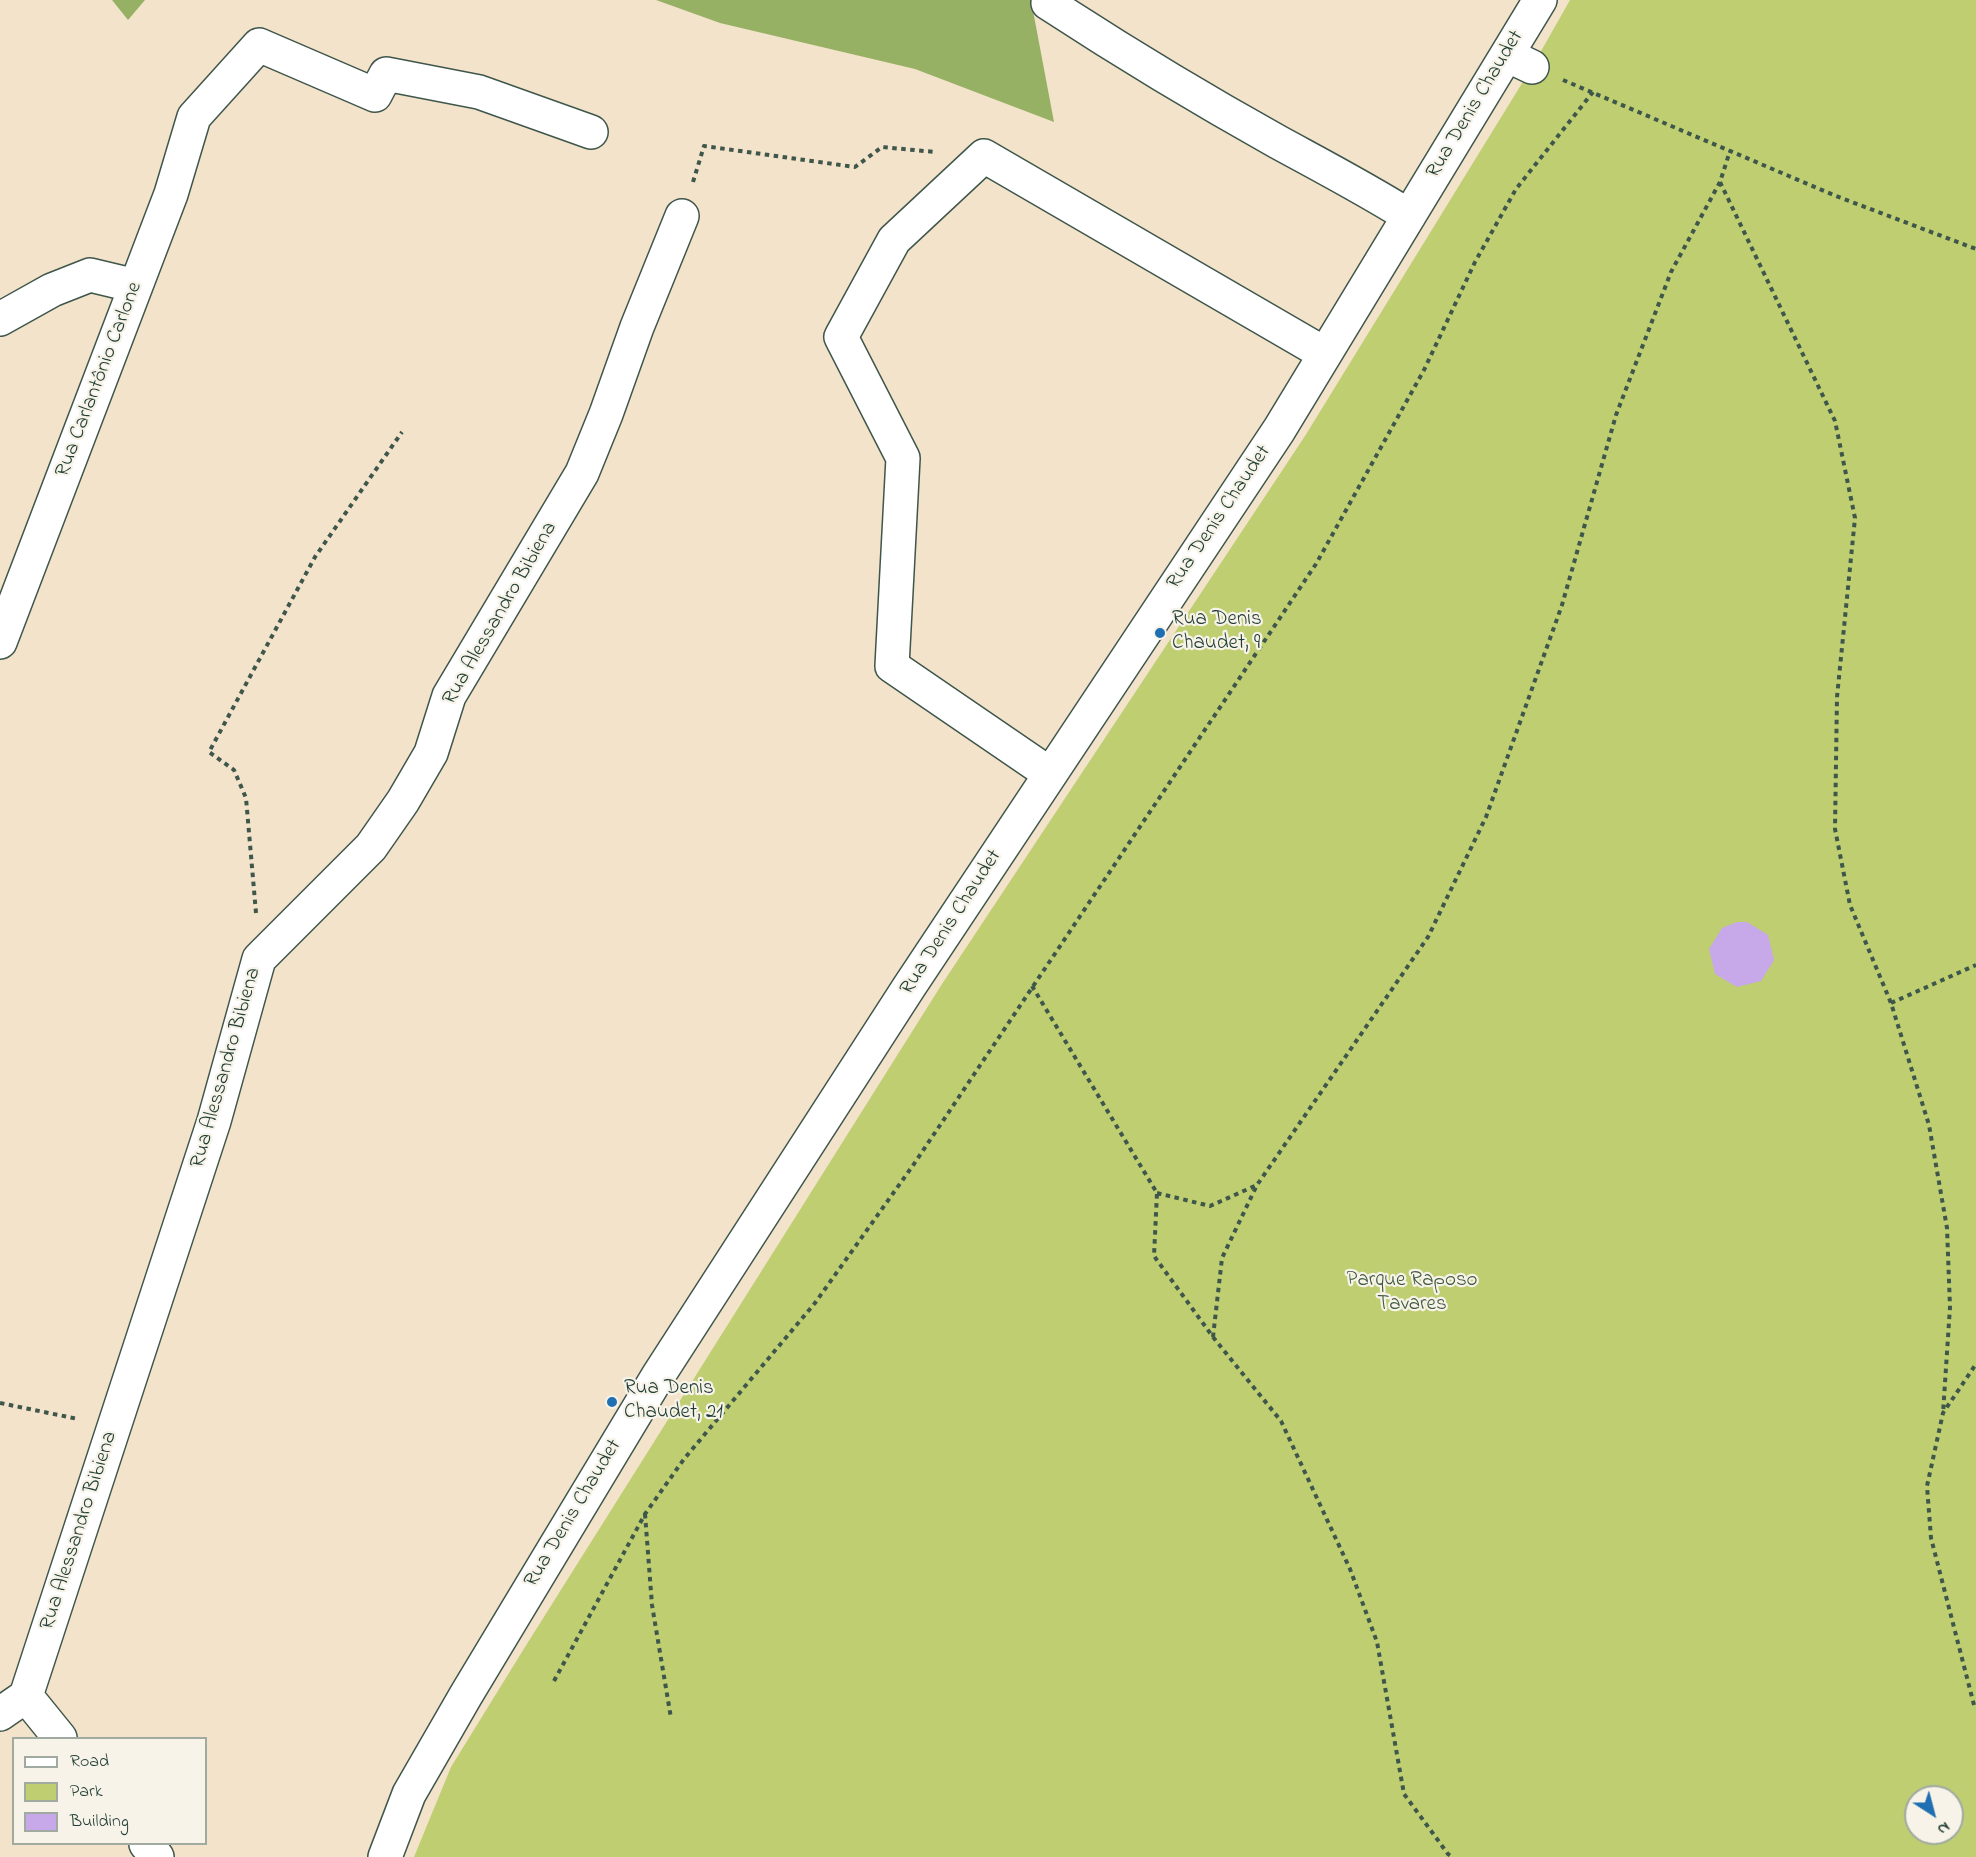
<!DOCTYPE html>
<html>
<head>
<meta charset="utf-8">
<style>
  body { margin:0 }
  #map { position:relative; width:1976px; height:1857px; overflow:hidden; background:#f3e3cb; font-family:"Indie Flower",sans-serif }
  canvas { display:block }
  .legend { position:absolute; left:12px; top:1737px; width:195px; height:108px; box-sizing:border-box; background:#f7f3e8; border:2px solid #a1aaa0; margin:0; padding:8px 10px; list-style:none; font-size:18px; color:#1f3d34 }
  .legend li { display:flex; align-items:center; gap:12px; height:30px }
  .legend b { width:30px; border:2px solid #a1aaa0 }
  .north { position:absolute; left:1904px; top:1785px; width:60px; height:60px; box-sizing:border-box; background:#f7f3e8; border:2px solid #a1aaa0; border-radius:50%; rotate:144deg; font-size:16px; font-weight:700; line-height:24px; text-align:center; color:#1f3d34 }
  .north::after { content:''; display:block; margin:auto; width:21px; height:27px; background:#1f6fb2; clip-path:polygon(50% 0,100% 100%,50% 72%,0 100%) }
</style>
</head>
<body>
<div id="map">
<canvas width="1976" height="1857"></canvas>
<ul class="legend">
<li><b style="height:8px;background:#fff"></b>Road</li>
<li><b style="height:16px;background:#bece71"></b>Park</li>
<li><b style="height:16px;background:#c7a9ea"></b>Building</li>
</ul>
<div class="north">N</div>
</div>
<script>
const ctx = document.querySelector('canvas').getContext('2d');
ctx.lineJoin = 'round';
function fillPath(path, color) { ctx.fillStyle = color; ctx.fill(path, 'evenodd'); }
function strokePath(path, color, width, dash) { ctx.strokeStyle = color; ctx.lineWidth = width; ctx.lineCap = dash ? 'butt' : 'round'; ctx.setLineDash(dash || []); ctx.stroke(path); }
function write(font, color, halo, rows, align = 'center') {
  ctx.font = font + ' "Indie Flower",sans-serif'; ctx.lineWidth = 4.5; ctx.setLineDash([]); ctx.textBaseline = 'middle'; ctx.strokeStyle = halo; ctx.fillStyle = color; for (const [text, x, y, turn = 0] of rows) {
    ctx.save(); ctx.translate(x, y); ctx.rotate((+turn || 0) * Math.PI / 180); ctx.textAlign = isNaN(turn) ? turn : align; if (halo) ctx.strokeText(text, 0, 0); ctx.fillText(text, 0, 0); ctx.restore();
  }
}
const green = new Path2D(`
  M1570,0H1976V1857H414L451,1767L525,1647L942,984L1305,436L1532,67ZM1916,1797H1952V1833H1916Z`);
const forest = new Path2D(`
  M112,0H145L128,20Z
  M656,0H1031L1054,122L915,69L720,23Z`);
const building = new Path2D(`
  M1737,922H1747L1768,935L1774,960L1761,981L1737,987L1715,974L1709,949L1722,928Z`);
const path = new Path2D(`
  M1563,80L1836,196L1976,249
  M693,182L704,146L855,167L882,147L935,152
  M1720,182L1835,421L1855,518L1837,697L1835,829L1850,905L1891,1003L1929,1125L1947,1228L1950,1307L1943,1413
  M256,913L246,798L234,770L209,752L315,557L402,432
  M1032,986L1157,1193L1154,1256L1213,1337L1281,1421L1350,1569L1377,1642L1404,1794L1448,1854L1452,1857
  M1891,1003L1976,965
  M1157,1193L1210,1206L1257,1185
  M1213,1337L1222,1258L1257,1185L1428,937L1486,817L1562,605L1616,415L1671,272L1720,182L1730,151
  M0,1403L78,1419
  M645,1514L652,1605L671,1718
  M554,1681L645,1514L684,1459L815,1303L914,1164L1316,564L1424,370L1475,262L1516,189L1593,92
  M1974,1705L1931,1538L1927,1486L1943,1413L1976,1364`);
const minor = new Path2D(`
  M1048,3C1123,52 1199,98 1278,142C1322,166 1366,189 1409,216
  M1507,55L1532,67
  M0,319L52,290L90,275L136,286
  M0,642L171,194L194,117L259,45L375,95L386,74L479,92L591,132
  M1050,774L892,666L903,458L841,337L894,240L984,156L1325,354
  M26,1696L60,1738
  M0,1714L26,1696L214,1121L259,959L371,847L403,801L431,753L449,696L582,473L606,414L637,327L682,216
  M146,1844L157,1857
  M385,1857L409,1794L466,1695L658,1376L909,987L1279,430L1540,0`);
const markers = [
  [1160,633,6,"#1f6fb2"],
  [612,1402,6,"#1f6fb2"]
];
const streetNames = [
  ["Rua Denis Chaudet",1476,105,-59],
  ["Rua Carlantônio Carlone",100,380,-69],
  ["Rua Denis Chaudet",1220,518,-56],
  ["Rua Alessandro Bibiena",501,614,-60],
  ["Rua Denis Chaudet",952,923,-57],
  ["Rua Alessandro Bibiena",227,1068,-74],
  ["Rua Denis Chaudet",574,1514,-59],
  ["Rua Alessandro Bibiena",80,1531,-72]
];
const poiNames = [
  ["Rua Denis",1172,621],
  ["Chaudet, 9",1172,645],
  ["Rua Denis",624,1390],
  ["Chaudet, 21",624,1414]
];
const parkNames = [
  ["Parque Raposo",1412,1282],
  ["Tavares",1412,1306]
];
fillPath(green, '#bece71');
fillPath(forest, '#96b163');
fillPath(building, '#c7a9ea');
strokePath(minor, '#3f564b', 36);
strokePath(path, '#3f564b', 4, [4.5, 4.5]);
strokePath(minor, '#fff', 33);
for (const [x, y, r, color] of markers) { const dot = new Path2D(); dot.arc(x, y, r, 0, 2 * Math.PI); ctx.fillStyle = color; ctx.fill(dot); strokePath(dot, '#f7f3e8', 2); }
write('21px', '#1f3d34', '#f7f3e8', streetNames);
write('21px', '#1f3d34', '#f7f3e8', poiNames, 'left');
write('21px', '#3f5a40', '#f7f3e8', parkNames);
</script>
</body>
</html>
